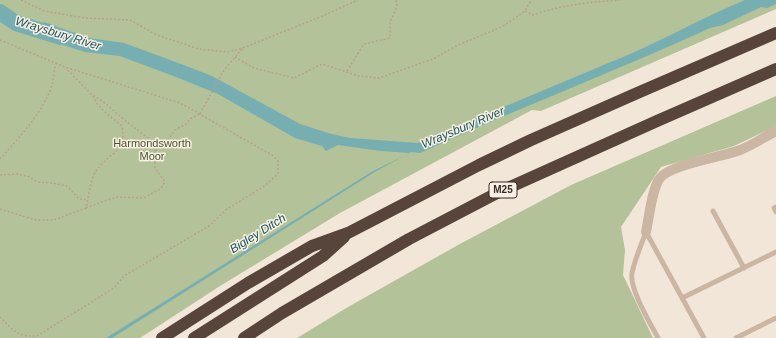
<!DOCTYPE html>
<html>
<head>
<meta charset="utf-8">
<style>
  body { margin:0 }
  canvas { display:block; background:#f2e6d8 }
</style>
</head>
<body>
<canvas width="776" height="338"></canvas>
<script>
const ctx = document.querySelector('canvas').getContext('2d');
ctx.lineJoin = 'round';
function fillPath(path, color) { ctx.fillStyle = color; ctx.fill(path, 'evenodd'); }
function strokePath(path, color, width, dash) { ctx.strokeStyle = color; ctx.lineWidth = width; ctx.lineCap = dash ? 'butt' : 'round'; ctx.setLineDash(dash || []); ctx.stroke(path); }
function write(font, color, halo, rows, align = 'center') {
  ctx.font = font + ' Helvetica,sans-serif'; ctx.lineWidth = 3; ctx.setLineDash([]); ctx.textBaseline = 'middle'; ctx.strokeStyle = halo; ctx.fillStyle = color; for (const [text, x, y, turn = 0] of rows) {
    ctx.save(); ctx.translate(x, y); ctx.rotate((+turn || 0) * Math.PI / 180); ctx.textAlign = isNaN(turn) ? turn : align; if (halo) ctx.strokeText(text, 0, 0); ctx.fillText(text, 0, 0); ctx.restore();
  }
}
const green = new Path2D(`
  M0,0H776V9L541,111L532,110L340,213L220,286L140,338H0Z
  M776,96V126L734,146L661,167L621,227L625,250L623,275L653,338H297L348,307L458,245L571,185Z`);
const water = new Path2D(`
  M745,0H776V4L767,8L761,7L723,25L710,28C614,72 516,109 420,153L411,152L373,173L112,338H106L373,171L410,153L381,151L338,145L326,151L322,146L295,138L218,94L176,77L120,56L85,52L38,37L44,22L89,38L124,43L181,64L212,76L300,124L328,133L350,138L418,143L606,64C654,46 698,19 745,0Z`);
const river = new Path2D(`
  M0,12L16,23L61,37`);
const path = new Path2D(`
  M21,0L44,11L85,18L130,20L157,35L199,49L228,52L243,48L320,17L358,0
  M525,11L533,15C561,5 590,2 620,0
  M0,40L65,67L180,103L272,155L278,161V174L263,187L227,209L209,226L124,276L114,288L37,336C17,337 14,331 0,317
  M235,57L254,68L294,78L322,64L359,76L379,78L433,59L458,45L502,27L525,11L531,0
  M347,71L364,44L390,38V22L397,7L396,0
  M200,114L224,70L243,48
  M155,150L166,142L175,130L186,124L190,119L199,114
  M0,159C18,139 44,111 52,85C54,78 54,70 56,63
  M0,175L16,174L28,176L37,182L52,183L67,186L79,199L88,200
  M86,208L104,201L118,197L144,198L160,189L165,182L155,168V153L153,142L122,118L105,103L93,95
  M0,209L36,220H54L86,208C89,196 90,181 96,171C109,152 127,153 122,126L106,113L98,105L92,95L66,68`);
const lane = new Path2D(`
  M776,207L774,208L776,212
  M713,211L744,268
  M646,232L704,338
  M646,232C641,245 635,259 632,273C629,288 650,323 658,338
  M682,298L776,252
  M736,338L776,318`);
const street = new Path2D(`
  M646,232C649,218 652,188 660,178C671,164 722,157 740,150C753,145 764,137 776,131`);
const highway = new Path2D(`
  M162,338L248,283L312,246L348,233L479,165L531,140L635,94L776,33
  M194,338L323,256L344,237
  M244,338L282,313L409,239L499,192L657,121L776,69`);
const shields = [
  [503,190,28]
];
const shieldNames = [
  ["M25",503,190]
];
const parkNames = [
  ["Harmondsworth",152,144],
  ["Moor",152,157]
];
const waterNames = [
  ["Wraysbury River",58,34,17],
  ["Wraysbury River",463,128,-23],
  ["Bigley Ditch",258,234,-32]
];
fillPath(green, '#b3c298');
fillPath(water, '#76aeb1');
strokePath(river, '#76aeb1', 16);
strokePath(path, '#b7a08e', 1.5, [2, 2]);
strokePath(lane, '#cbb6a4', 5);
strokePath(street, '#cbb6a4', 10);
strokePath(highway, '#57453c', 12);
for (const [x, y, w] of shields) { const box = new Path2D(); box.roundRect(x - w / 2, y - 8, w, 16, 3); ctx.fillStyle = '#faf0e5'; ctx.fill(box); strokePath(box, '#362b26', 1); }
write('bold 10px', '#362b26', null, shieldNames);
write('11px', '#445528', '#faf0e5', parkNames);
write('italic 12px', '#195459', '#faf0e5', waterNames);
</script>
</body>
</html>
